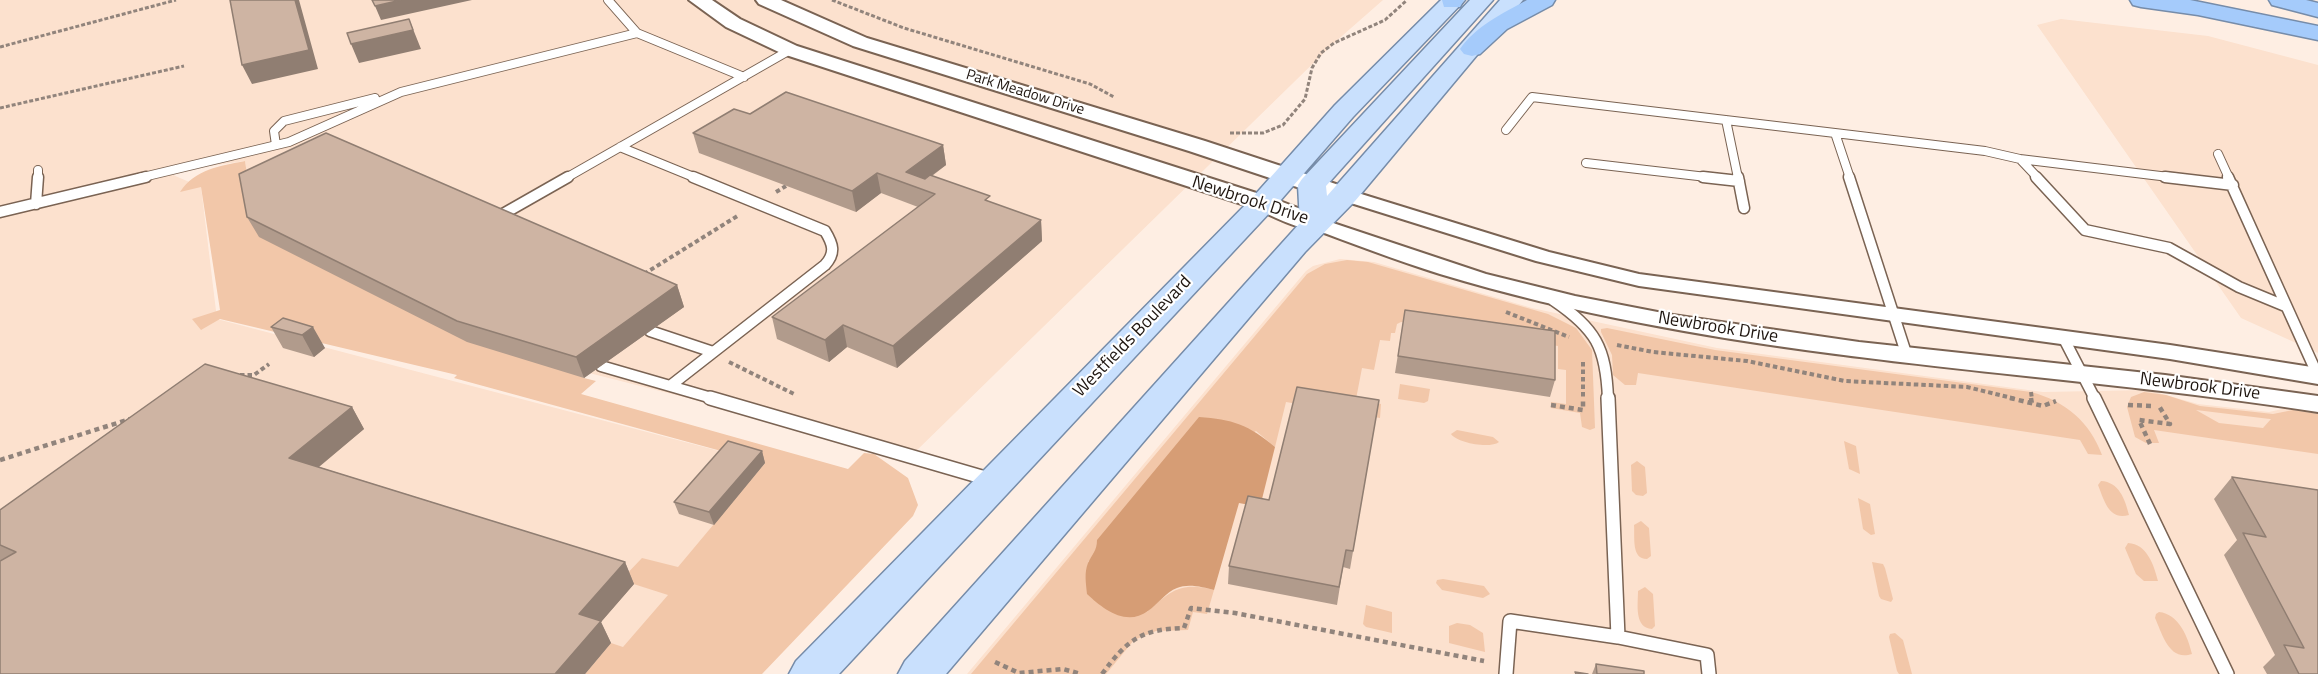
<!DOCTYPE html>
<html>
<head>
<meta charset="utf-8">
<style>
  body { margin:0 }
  canvas { display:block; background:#feeee3 }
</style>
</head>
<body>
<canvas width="2318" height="674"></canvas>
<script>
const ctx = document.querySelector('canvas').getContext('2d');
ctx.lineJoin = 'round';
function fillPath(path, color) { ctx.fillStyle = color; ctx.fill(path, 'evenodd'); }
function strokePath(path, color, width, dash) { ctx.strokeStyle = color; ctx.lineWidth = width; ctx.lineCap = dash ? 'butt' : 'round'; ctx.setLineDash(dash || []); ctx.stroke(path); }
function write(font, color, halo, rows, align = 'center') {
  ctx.font = font + ' "Titillium Web",sans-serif'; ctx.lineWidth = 4.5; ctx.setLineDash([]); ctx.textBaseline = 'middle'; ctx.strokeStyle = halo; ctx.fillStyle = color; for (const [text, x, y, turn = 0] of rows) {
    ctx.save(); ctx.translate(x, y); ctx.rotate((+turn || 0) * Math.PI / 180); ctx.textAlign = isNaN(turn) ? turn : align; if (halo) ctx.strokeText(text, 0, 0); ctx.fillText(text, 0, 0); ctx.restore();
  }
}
const built = new Path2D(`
  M0,0H1383L1334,43L912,455L467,342L250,194L245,161L166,172L201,187L217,319L765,463L668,674H0Z
  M2061,19L2208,36L2318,65V353L2241,318L2037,25Z
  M1340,259L1374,262L1532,308L1717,348L2043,392L2148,390L2198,404L2269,412L2291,407L2318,412V674H967L1306,271L1313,266Z`);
const green = new Path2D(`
  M245,161L250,194L584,378L596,381L581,394L848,469L864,453L874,454L908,478L918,505L913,516L762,674H585L611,643L623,647L668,595L621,580L642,558L678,567L765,463L454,378L457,375L220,319L201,330L192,319L220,310L201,187L180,192C195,169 220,166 245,161Z
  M1347,260L1368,262L1548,314L1576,328L1592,350L1595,428L1590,430L1582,427L1580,413L1551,408V402L1566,404V370L1558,369V346L1401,322L1397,324L1395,333H1391L1390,341L1380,340L1374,370L1362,368L1356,399L1381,404L1380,418L1286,402L1275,447L1256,431L1115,520L1098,540L1097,551L1088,562L1147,612C1170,591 1181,581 1214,590L1207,614L1193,612L1188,630L1156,631L1134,640L1106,674H971L1307,274L1325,264Z
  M1607,328L1715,350L2031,392C2065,401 2090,422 2102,455L2088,454L2080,440L1638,373L1636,385H1625L1613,375L1612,355L1601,332V329Z
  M1400,384L1430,389L1428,401L1424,403L1398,399Z
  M2144,392L2166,395L2200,406L2273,414L2293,410L2318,414V454L2154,430L2159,443H2146L2135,437L2127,407L2131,397ZM2196,410L2270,419H2271L2263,428L2219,423Z
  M1457,430L1493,437L1499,442C1490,449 1457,443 1451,434Z
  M1844,441L1856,446L1860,474L1849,469Z
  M1637,461L1645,467L1647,493L1643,496L1636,495L1632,491L1631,465Z
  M2101,481C2119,482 2125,499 2129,515C2109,521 2104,500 2098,485Z
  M1858,498L1870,504L1875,534L1871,535L1863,529Z
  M1641,521L1649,528L1651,556L1647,559C1631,559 1635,537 1634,525Z
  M2128,543C2147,544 2154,565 2158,581H2144L2136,574L2125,548Z
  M1872,562L1883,564L1885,568L1893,599L1891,602L1881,599L1879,596Z
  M1443,579L1484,586L1490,594L1483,598L1442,590L1436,583L1437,580Z
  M1645,587L1653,594L1655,626L1652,629C1634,628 1638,604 1638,591Z
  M1366,605L1392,612V633L1366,627L1363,624Z
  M2159,612C2179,614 2188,637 2192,654C2169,662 2162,633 2155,618L2156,614Z
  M1457,623L1470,625L1483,633L1485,652L1449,643V626Z
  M1895,633L1903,640L1912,674H1899L1897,671L1889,637L1890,634Z`);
const forest = new Path2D(`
  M1199,417C1232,419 1249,425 1275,447L1260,507L1239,503L1214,590C1203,587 1188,583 1177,588C1166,592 1158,604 1148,611C1126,627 1103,609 1087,594C1086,583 1084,573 1088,563C1092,554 1097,551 1097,540Z`);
const pathFar2 = new Path2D(`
  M832,0L904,28L1090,84L1114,97
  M0,47L176,0
  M0,108L184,66
  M1230,133H1263L1283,125L1305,99L1312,68L1321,53L1334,43L1385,20L1407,0`);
const pathFar1 = new Path2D(`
  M776,192L786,186
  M644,274L739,215
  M1506,312L1569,337
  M1617,345L1653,352L1747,361L1845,381L1967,387L2016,399
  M729,362L796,395
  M1583,362V399
  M240,375H254L269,364
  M2031,392L2032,399`);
const path = new Path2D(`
  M2010,398L2043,406L2056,401
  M2031,398L2032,404
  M1551,405L1583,410V398
  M2128,405L2153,406
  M2150,444L2139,420L2170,424L2159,406
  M0,460L130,419
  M995,662L1019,673L1063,669L1081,674
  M1102,674C1127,640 1141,629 1184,628L1191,608L1235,613L1484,661`);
const serviceFar2 = new Path2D(`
  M608,0L637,33
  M1726,120L1738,178
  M1506,130L1532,97L1835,133L1850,178
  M1835,133L1985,151L2020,159L2038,178
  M276,145L274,131L284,121L375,98
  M620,147L696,178
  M2218,154L2229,178
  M2020,159L2177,178
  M1586,163L1715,178
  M38,178V170
  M139,178L289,142L401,92L637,33L744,77
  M566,178L790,50`);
const serviceFar1 = new Path2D(`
  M1703,177L1739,181
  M1738,177L1744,208
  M1849,177L1906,353
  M2036,177L2085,230L2169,248L2239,287L2285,306
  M2165,177L2233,185
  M2228,177L2318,376
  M36,204L38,177
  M0,212L146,177
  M496,218L568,177
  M1553,300C1596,329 1606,347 1608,399
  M650,331L713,352
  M2063,337L2095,399
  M601,366L715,399
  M670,386L825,265C836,253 833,244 825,231L693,177`);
const service = new Path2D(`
  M710,398L992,480
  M1608,398L1618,637
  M2094,398L2227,674
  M1506,674L1510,621L1618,637L1707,655L1709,674`);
const minor = new Path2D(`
  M1345,189L1549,252L1639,274L2170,345L2318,368V384L2170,359L1639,286L1536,261L1338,199L1335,195L1338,191Z
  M1315,217L1486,274L1575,296L1673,315L1859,342L2165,375L2318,396V412C2093,377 1864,367 1641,323C1573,310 1506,294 1440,274C1395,260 1352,243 1308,227L1305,223L1308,219Z`);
const tertiary = new Path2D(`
  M689,0H712L740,19L797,46L1272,198L1324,218L1328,223L1324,228C1303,234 1274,216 1254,208L783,54L726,27Z
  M756,0H781L867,38L1205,141L1354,190L1357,195L1354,200L1345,202L1336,200L1189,151L853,46L759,4Z`);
const primary = new Path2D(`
  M1441,0H1465L1353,117L1273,209L839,674H789L796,661L1253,197L1335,105Z
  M1470,0H1493L1326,186L1327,196L1500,0H1523L1355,201L1305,252L946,674H898L905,661L1300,223L1298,185L1302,179Z`);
const motorway = new Path2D(`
  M1442,0H1464L1460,7H1444Z
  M1527,0H1555L1552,5L1507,29L1480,54L1472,56L1464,54L1460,49C1476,26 1503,13 1527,0Z
  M2130,0H2190L2318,26V40L2198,15L2141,7L2133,5Z
  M2269,0H2306L2318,3V17L2272,5Z`);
const wall = new Path2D(`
  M750,114L943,145L946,165L932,176L990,202L1041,220L1042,241L897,368L847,347L829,362L777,339L772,317L918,207L881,193L856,212L699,153L693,133Z
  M247,217L677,285L684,307L584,378L467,342L259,237Z
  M1405,310L1555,380L1550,397L1395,373Z
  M283,318L325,348L314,357L283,348L271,327Z
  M1379,400L1350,569L1343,567L1337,605L1228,584L1229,566L1269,500Z
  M352,407L364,429L319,467L625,562L634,584L601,622L611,643L585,674H0L2,560H0V510Z
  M762,451L765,463L714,525L679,514L674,502Z
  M2232,477L2318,490V674H2267L2263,667L2275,655L2224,555L2237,540L2214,499Z
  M1596,664L1644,674H1592Z`);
const shadedWall = new Path2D(`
  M295,0H299L318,69L252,84L242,65Z
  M401,0H472L381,20L375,6Z
  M409,19L421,49L359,63L351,44Z
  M943,145L946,165L916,187L906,172Z
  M877,173L881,193L856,212L852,191Z
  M1041,220L1042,241L897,368L893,346Z
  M677,285L684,307L584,378L576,357Z
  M843,325L847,347L829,362L825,340Z
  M313,327L325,348L314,357L302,335Z
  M352,407L364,429L303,480L289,458Z
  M762,451L765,463L714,525L709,512Z
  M625,562L634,584L601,622L611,643L585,674H555L579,614Z`);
const building = new Path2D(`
  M230,0H295L309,50L242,65Z
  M372,0H401L375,6Z
  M409,19L413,30L351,44L347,33Z
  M786,92L943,145L906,172L925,179L930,175L990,196L985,200L1041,220L893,346L843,325L825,340L772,317L935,194L877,173L852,191L693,133L734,109L750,114Z
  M326,133L677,285L576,357L457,321L247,217L239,174Z
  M1405,310L1555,331V380L1398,356Z
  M283,318L313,327L302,335L271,327Z
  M205,364L352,407L289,458L625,562L579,614L601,621L555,674H0V561L16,552L0,545V510Z
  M1297,387L1379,400L1353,551L1346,550L1339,587L1229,566L1248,496L1269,500Z
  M728,441L762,451L709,512L674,502Z
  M2232,477L2318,490V674H2299L2284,645L2304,648L2243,533L2266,537Z
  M1596,664L1644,671V674H1597Z
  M1575,672L1588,674H1576Z`);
const farStreetnames = [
  ["Park Meadow Drive",1025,93,17]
];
const streetNames = [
  ["Newbrook Drive",1250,201,18],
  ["Newbrook Drive",1718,328,9],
  ["Westfields Boulevard",1133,337,-46],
  ["Newbrook Drive",2200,387,7]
];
fillPath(built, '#fce1ce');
fillPath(green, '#f2c7a9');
fillPath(forest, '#d69d75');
strokePath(serviceFar2, '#7a6353', 10);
strokePath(serviceFar1, '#7a6353', 13);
strokePath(service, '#7a6353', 16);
strokePath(minor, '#7a6353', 4);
strokePath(tertiary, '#7a6353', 4);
strokePath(primary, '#768ca9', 3);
strokePath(motorway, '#768ca9', 3);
strokePath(pathFar2, '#91847c', 3, [4, 2]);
strokePath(pathFar1, '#91847c', 4, [4.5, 3]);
strokePath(path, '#91847c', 4.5, [5, 4]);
strokePath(serviceFar2, '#fff', 8);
strokePath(serviceFar1, '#fff', 10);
strokePath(service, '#fff', 13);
fillPath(minor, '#fff');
fillPath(tertiary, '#fff');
fillPath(primary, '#c9e0fd');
fillPath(motorway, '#a5cbfb');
fillPath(wall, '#b19b8c');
fillPath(shadedWall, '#907e72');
fillPath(building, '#ceb4a3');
strokePath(building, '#907e72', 1.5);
write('15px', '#1f1610', '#fff', farStreetnames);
write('18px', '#1f1610', '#fff', streetNames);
</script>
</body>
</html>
